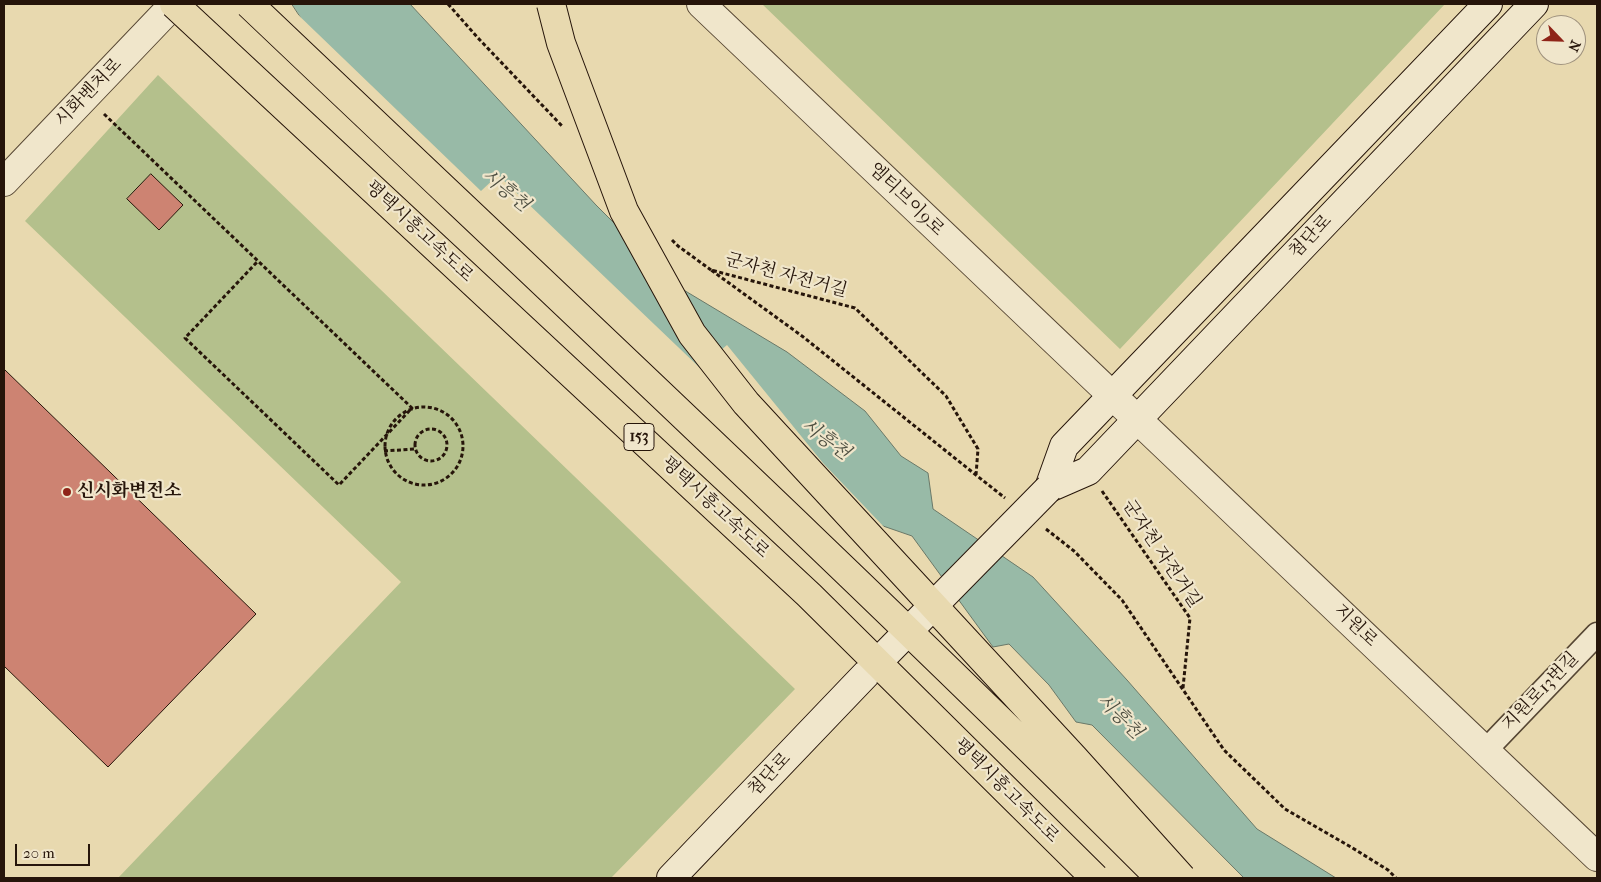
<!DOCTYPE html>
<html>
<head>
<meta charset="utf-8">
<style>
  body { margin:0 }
  #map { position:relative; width:1601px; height:882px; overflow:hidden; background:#e8d9af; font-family:"IM FELL French Canon",serif }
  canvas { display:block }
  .frame { position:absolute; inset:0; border:5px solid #26150a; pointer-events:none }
  .north { position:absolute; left:1536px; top:15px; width:50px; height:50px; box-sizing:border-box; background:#f0e6cb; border:1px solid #9f927e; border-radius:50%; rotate:114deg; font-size:14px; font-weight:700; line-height:20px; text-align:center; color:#26150a }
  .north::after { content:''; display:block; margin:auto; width:18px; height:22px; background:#8f2418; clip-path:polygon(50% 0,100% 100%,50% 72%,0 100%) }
  .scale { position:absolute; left:15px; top:844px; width:75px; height:22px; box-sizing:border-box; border:2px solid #26150a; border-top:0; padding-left:6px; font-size:15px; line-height:18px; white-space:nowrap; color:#26150a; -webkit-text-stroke:4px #f0e6cb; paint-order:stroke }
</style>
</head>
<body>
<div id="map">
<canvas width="1601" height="882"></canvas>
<div class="frame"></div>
<div class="north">N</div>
<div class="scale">20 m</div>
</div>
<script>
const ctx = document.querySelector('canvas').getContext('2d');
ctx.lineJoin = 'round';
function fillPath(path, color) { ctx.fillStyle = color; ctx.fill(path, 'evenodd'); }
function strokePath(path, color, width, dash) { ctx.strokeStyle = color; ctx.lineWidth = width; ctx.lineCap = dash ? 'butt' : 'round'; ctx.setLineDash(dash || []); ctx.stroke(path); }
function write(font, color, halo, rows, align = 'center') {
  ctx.font = font + ' "IM FELL French Canon","Noto Serif KR",serif'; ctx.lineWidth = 4.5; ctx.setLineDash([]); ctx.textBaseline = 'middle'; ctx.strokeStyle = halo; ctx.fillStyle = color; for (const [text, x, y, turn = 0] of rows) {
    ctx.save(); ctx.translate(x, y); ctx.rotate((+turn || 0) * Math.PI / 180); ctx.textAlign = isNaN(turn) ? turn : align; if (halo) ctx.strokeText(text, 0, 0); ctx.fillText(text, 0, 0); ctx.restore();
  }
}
const green = new Path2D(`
  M762,4H1445L1120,349Z
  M158,75L795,689L611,878H118L401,582L25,221Z`);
const water = new Path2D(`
  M292,4H410L596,205L677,286L787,352L865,411L901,456L928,473L933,509L1033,577L1127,680L1257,829L1336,878H1244L1092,725L1076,722L1049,685L1009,644L993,647L912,536L857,517L365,116Z`);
const pier = new Path2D(`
  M290,7L481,191L498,175L700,368L727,345L823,463L886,529L856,519L810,466L647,383L363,118Z`);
const building = new Path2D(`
  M151,174L183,205L159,230L127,199Z
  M4,369L256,614L108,767L4,666Z`);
const path = new Path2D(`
  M448,4L478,38L563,127
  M104,114L412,408L339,485L185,338L258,261
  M672,240L678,246L711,270
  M385 446a39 39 0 1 1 78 0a39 39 0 1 1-78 0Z
  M415 445a16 16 0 1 1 32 0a16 16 0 1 1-32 0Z
  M384,451L415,449
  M976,475L978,449L946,396L855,308L711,270L802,336L976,475L1005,498
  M1102,491L1190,618L1183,688
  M1046,529L1074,551L1122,600L1224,750L1285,809L1351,847L1388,870L1396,878`);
const minor = new Path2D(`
  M1485,751L1597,634`);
const tertiary = new Path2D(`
  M701,4L1597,857
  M4,182L174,4`);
const secondary = new Path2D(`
  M1049,488L1088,471L1534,4
  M1049,488L1064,446L1488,4
  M671,878L869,671`);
const secondaryBridge = new Path2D(`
  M869,671L1049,488`);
const motorwayBridge = new Path2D(`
  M174,4L809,595L1095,878
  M249,4C554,294 862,581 1160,878
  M551,4L561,43L624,211L692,334L746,403L1074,758L1182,878`);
const markers = [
  [67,492,5,"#8f2418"]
];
const shields = [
  [639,437,30]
];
const shieldNames = [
  ["153",639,437]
];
const streetNames = [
  ["시화벤처로",89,93,-46],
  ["엠티브이9로",906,200,44],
  ["평택시흥고속도로",419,232,43],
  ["첨단로",1311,237,-46],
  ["군자천 자전거길",786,276,15],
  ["평택시흥고속도로",715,508,43],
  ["군자천 자전거길",1161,554,56],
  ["지원로",1355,626,44],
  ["지원로13번길",1541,692,-46],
  ["첨단로",770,775,-46],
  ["평택시흥고속도로",1006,791,45]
];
const poiNames = [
  ["신시화변전소",77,492]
];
const waterNames = [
  ["시흥천",505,191,39],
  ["시흥천",825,440,36],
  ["시흥천",1119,717,44]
];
fillPath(green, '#b4c08c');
fillPath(water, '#98baa7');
strokePath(water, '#6a7868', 1);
fillPath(pier, '#e8d9af');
fillPath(building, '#cd8372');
strokePath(building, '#26150a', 1);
strokePath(minor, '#564633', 25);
strokePath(tertiary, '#564633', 30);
strokePath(secondary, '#26150a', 30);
strokePath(path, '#26150a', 3, [4, 2.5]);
strokePath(minor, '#f0e6cb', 22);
strokePath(tertiary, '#f0e6cb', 28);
strokePath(secondary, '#f0e6cb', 28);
strokePath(secondaryBridge, '#26150a', 30, []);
strokePath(motorwayBridge, '#26150a', 30, []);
strokePath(secondaryBridge, '#f0e6cb', 28);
strokePath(motorwayBridge, '#e8d9af', 28);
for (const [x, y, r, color] of markers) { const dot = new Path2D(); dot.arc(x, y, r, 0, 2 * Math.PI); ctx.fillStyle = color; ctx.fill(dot); strokePath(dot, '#f0e6cb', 2); }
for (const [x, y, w] of shields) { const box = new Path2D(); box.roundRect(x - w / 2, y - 13.5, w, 27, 4); ctx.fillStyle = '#f0e6cb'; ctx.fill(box); strokePath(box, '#26150a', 1); }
write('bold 16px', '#26150a', null, shieldNames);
write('18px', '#26150a', '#f0e6cb', streetNames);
write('bold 18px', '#26150a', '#f0e6cb', poiNames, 'left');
write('italic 19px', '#4e4f41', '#f0e6cb', waterNames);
</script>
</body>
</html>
